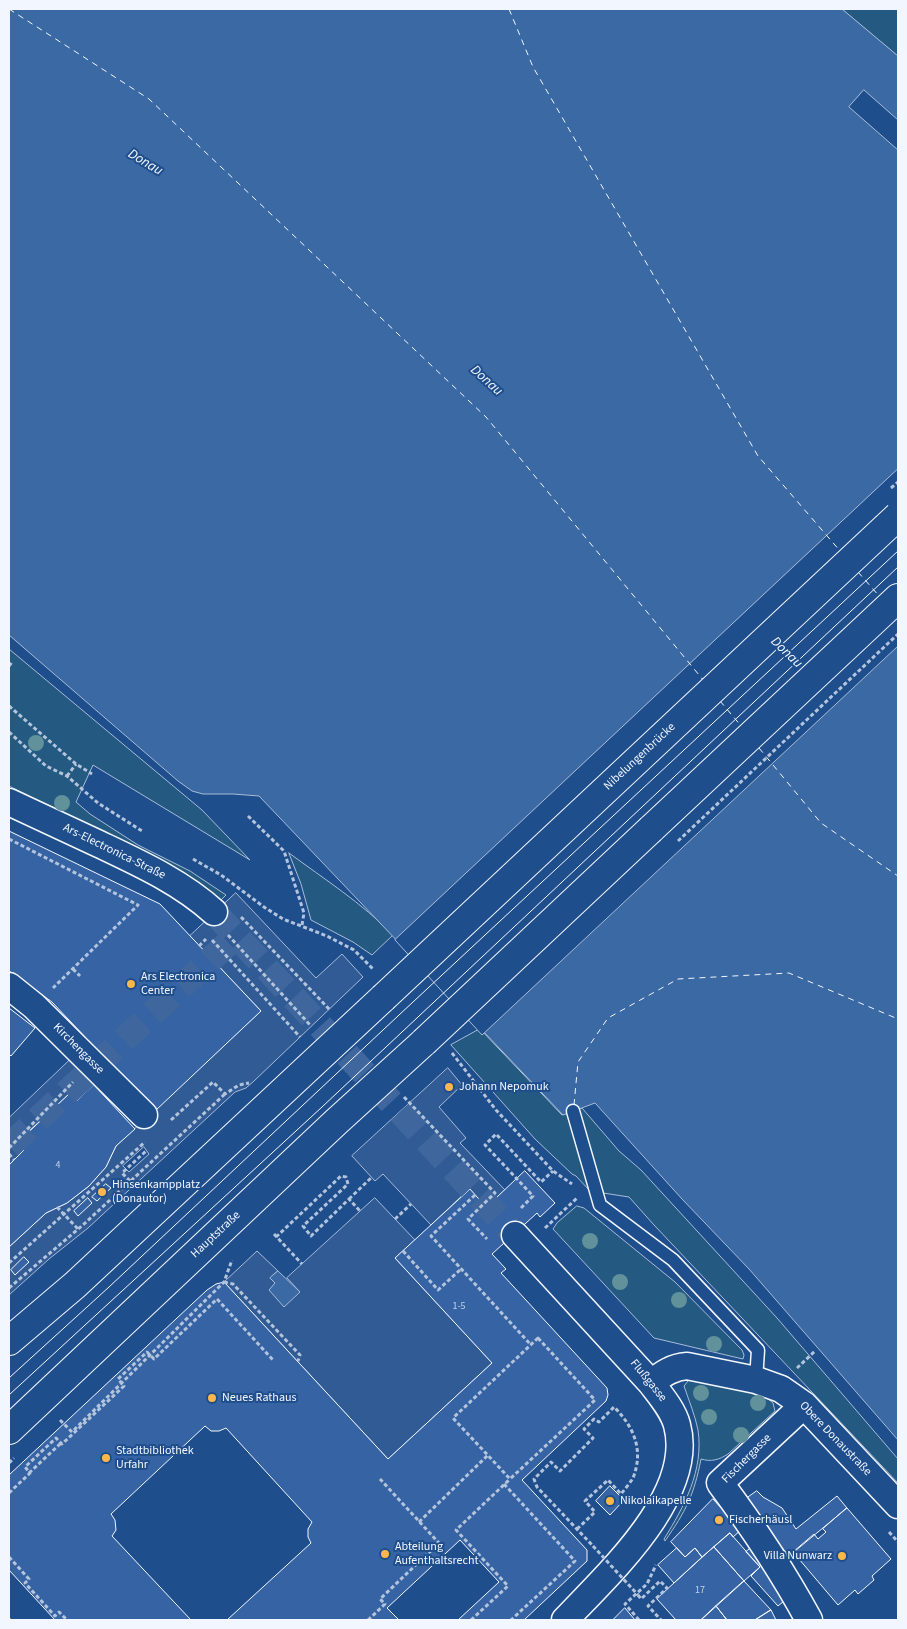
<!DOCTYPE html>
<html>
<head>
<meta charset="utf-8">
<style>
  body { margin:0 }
  #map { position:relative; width:907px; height:1629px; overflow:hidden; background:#1f4e8c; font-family:"Source Sans 3",sans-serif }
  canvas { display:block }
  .frame { position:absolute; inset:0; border:10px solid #f2f6ff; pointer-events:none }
</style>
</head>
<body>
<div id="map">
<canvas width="907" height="1629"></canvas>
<div class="frame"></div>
</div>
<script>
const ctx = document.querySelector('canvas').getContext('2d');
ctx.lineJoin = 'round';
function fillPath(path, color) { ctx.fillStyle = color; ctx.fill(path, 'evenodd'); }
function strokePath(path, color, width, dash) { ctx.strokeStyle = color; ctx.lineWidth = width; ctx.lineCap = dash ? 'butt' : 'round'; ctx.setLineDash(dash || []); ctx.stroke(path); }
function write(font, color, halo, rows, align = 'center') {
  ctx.font = font + ' "Source Sans 3",sans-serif'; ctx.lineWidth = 4; ctx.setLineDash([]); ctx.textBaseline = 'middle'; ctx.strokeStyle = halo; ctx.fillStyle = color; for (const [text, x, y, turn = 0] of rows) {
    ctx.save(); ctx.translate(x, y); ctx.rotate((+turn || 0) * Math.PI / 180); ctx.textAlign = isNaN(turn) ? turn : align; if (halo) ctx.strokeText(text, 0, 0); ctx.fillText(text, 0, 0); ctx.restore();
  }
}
const green = new Path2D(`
  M842,9H898V56Z
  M9,649L202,810L250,860L93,765L76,802L90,814L138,845L190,871L226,895L220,901L71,817L9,786Z
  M289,853C324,879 362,903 393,935L372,955L353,942L311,920L301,884Z
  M480,1029L562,1115L582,1108L619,1151L641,1170L777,1318L898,1459V1483L654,1225L629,1197L590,1191L576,1176L572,1174L535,1139L451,1045Z
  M577,1206L584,1208L675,1282L742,1350L744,1355L743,1359L654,1338L553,1229L557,1223Z
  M694,1379L760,1392L773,1403L775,1411L728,1454C719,1460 711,1462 701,1459C694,1495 686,1511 665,1541L664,1539C684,1507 704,1470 698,1430C695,1415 689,1401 684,1386L688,1381Z`);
const parking = new Path2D(`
  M236,893L316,978L342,954L363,977L254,1081L246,1088L235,1092L88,1228L49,1259L9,1295V1247L46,1213L67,1203L89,1186L106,1167L116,1146L261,1011L190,936ZM144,1147L149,1154L129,1172L123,1166Z
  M70,1060L94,1085L77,1100L70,1093L17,1142L24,1150L9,1165V1118Z
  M448,1068L462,1085L439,1107L466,1138L460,1143L505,1190L486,1207L469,1189L431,1225L383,1174L375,1181L352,1156Z
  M375,1198L415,1240L395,1258L492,1363L388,1459L224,1282L257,1251L278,1271L271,1278L300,1292L287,1278Z`);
const water = new Path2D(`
  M9,9H842L898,56V1440L749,1269L682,1199L595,1103L563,1115L259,796L233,794H203L192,791L178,781L9,635Z
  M278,1271L300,1292L284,1307L269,1290L275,1283L270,1278Z`);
const pier = new Path2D(`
  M864,90L898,120V150L849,107Z
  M898,469V646L482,1035L395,940Z`);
const ferry = new Path2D(`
  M9,9L149,99L486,417L704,681
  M509,9L533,67L758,456L841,552
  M858,572L880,597
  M720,701L742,727
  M759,748L821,823L898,876
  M574,1105L578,1062L608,1018L678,979L789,973L898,1019`);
const building = new Path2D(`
  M9,831L160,904L261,1011L155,1111L52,1002L9,971Z
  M9,1008L35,1028L11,1056L9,1054Z
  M94,1085L135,1129L116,1146L106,1167L89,1186L67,1203L46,1213L9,1247V1165L24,1150L17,1143L70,1093L77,1100Z
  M525,1171L555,1203L540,1217L537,1213L492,1254L506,1269L501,1273L607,1388L608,1395L606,1401L522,1480L587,1550V1561L524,1620H458L499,1582L460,1540L387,1608L399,1620H227L311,1543L308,1537V1529L312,1522L226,1428L219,1431H211L205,1426L111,1514L115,1520L116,1530L112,1536L191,1620H55L9,1570V1475L207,1290L216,1284L224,1282L388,1459L492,1363L395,1258L470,1189L486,1207Z
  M106,1184L111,1188L97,1201L92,1197Z
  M88,1198L92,1203L78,1216L74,1211Z
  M24,1257L29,1262L15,1275L11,1270Z
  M610,1486L624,1500L610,1515L596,1501Z
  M757,1491L763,1497L782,1508L796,1529L837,1496L847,1508L789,1556L743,1501Z
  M713,1499L741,1530L733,1537L730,1533L702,1557L695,1548L685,1557L671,1542Z
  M847,1508L891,1559L872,1576L874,1580L858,1594L855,1590L838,1605L793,1552L814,1534L818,1539L826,1532L823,1529Z
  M730,1533L760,1567L744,1581L714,1547Z
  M753,1546L790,1596L778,1606L751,1576L760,1567L746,1552Z
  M714,1547L744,1581L701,1620H676L657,1599Z
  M677,1548L685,1557L695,1548L702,1557L674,1583L658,1565Z
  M744,1581L771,1610L755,1620H727L716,1606Z
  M716,1606L727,1620H701Z
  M625,1608L635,1620H613Z
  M771,1610L776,1620H755Z`);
const streetTunnel = new Path2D(`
  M214,912L515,1235
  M9,1146L236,936`);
const path = new Path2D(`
  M9,666L12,662
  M9,706L76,764L92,774
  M9,732L46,766L67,776L98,803L142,831
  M67,776L76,764
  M248,816L284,851L304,913L302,925
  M9,839L138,905L53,988
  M193,859L221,875L264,907L283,919L327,936L354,950L374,970
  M241,917L330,1010
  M228,935L311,1026
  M212,940L300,1037
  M199,946L206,939
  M73,969L80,976
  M452,1053L496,1110L553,1171L572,1184
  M404,1097L495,1193L468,1219L487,1239
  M171,1120L213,1082L225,1094L239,1085L249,1083
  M9,1148L73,1082
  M9,1154L14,1160
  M130,1181L122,1173L146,1151
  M475,1195L431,1236L531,1345
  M349,1199L372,1177
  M57,1207L78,1229
  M521,1208L533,1196L485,1145L496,1134L541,1182L553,1171
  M395,1219L411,1204
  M545,1228L577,1198
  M274,1234L302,1264
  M276,1237L341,1176L346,1177L348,1184L303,1226L311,1236L349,1199L360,1211
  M403,1251L438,1290L461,1269
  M9,1263L145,1142
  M224,1282L233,1284L300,1355L298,1361
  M9,1288L84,1224L225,1094
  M538,1338L595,1400L510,1479L453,1418Z
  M797,1368L815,1351
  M60,1420L72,1432
  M74,1430L224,1282L232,1260
  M9,1463L14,1458
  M29,1473L61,1443
  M504,1484L575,1561L511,1620
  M9,1493L30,1473L25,1467L56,1438L62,1444L124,1386L118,1379L147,1352L154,1359L217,1299L273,1360
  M419,1522L488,1455
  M577,1529L595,1512L585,1501L608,1480L621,1494C625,1489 630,1483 633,1478C644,1450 634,1427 614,1407L599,1422L594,1419L584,1429L593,1438L560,1471L551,1462L534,1479L537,1487L593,1546
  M889,1532L898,1542
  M9,1557L29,1579L25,1583L55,1616L59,1612L67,1620
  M638,1595L641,1599L660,1581L667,1588L648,1606L661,1620
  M9,1619L10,1620
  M368,1620L385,1604L380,1599L439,1543L380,1479
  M471,1620L508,1586L456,1530L510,1479
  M639,1620L625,1604L647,1584L656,1565`);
const lane = new Path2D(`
  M573,1111L600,1205L673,1260L758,1350L756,1380`);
const street = new Path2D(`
  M9,802C39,816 69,830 99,844C139,863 181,882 214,912
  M9,986L34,1006L144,1115
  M515,1235L651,1383C661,1396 673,1410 677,1425C696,1495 608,1574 565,1620
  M651,1383C663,1374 672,1367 687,1366L756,1380L781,1389L804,1405L898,1505
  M804,1405L720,1483C753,1527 783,1572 809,1620`);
const primary = new Path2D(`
  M651,829L898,598
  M9,1341L75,1285L383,998
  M9,1430L336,1122L424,1042`);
const tram = new Path2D(`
  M9,1378L109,1287L399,1015L898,551
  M9,1395L322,1107L898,567`);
const pathBridge = new Path2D(`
  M891,488L898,482
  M678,841L898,634
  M593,1546L638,1595`);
const primaryBridge = new Path2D(`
  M383,998L898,516
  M424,1042L651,829`);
const trees = [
  [36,743],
  [62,803],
  [590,1241],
  [620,1282],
  [679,1300],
  [714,1344],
  [701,1393],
  [758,1403],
  [709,1417],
  [741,1435]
];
const markers = [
  [131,984,5,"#ffb74d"],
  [449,1087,5,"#ffb74d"],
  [102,1192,5,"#ffb74d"],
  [212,1398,5,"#ffb74d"],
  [106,1458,5,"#ffb74d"],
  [610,1501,5,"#ffb74d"],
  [719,1520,5,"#ffb74d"],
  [385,1554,5,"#ffb74d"],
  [842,1556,5,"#ffb74d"]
];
const numberNames = [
  ["4",58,1166],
  ["1-5",459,1307],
  ["17",700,1591]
];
const streetNames = [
  ["Nibelungenbrücke",640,757,-43],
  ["Ars-Electronica-Straße",114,852,26],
  ["Kirchengasse",78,1049,45],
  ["Hauptstraße",216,1235,-43],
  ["Flußgasse",648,1381,51],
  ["Obere Donaustraße",835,1439,46],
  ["Fischergasse",747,1459,-45]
];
const poiNames = [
  ["Ars Electronica",141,977],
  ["Center",141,991],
  ["Johann Nepomuk",459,1087],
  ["Hinsenkampplatz",112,1185],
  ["(Donautor)",112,1199],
  ["Neues Rathaus",222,1398],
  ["Stadtbibliothek",116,1451],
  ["Urfahr",116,1465],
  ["Nikolaikapelle",620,1501],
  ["Fischerhäusl",729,1520],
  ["Abteilung",395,1547],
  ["Aufenthaltsrecht",395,1561],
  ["Villa Nunwarz",832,1556,"right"]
];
const waterNames = [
  ["Donau",145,163,31],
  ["Donau",486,381,42],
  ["Donau",786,653,44]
];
fillPath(green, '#245a82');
strokePath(green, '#a8bbd7', 1);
fillPath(parking, '#305b95');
strokePath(parking, '#a8bbd7', 1);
fillPath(water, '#3b69a3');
strokePath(water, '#a8bbd7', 1);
fillPath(pier, '#1f4e8c');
strokePath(pier, '#a8bbd7', 1);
strokePath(ferry, '#f2f6ff', 1, [6, 5]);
fillPath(building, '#3563a3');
strokePath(building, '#f2f6ff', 1);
strokePath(streetTunnel, '#3f679d', 26, [26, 13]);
strokePath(lane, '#f2f6ff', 15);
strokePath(street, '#f2f6ff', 29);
strokePath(primary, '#f2f6ff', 30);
strokePath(path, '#b3c4dc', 3, [4, 2.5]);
strokePath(lane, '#1f4e8c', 12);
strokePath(street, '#1f4e8c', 26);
strokePath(primary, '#1f4e8c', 28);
strokePath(tram, '#f2f6ff', 1);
strokePath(primaryBridge, '#f2f6ff', 30, []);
strokePath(pathBridge, '#b3c4dc', 3, [4, 2.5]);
strokePath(primaryBridge, '#1f4e8c', 28);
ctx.fillStyle = '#61919a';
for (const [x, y] of trees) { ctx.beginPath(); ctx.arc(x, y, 8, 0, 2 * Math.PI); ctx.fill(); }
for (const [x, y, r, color] of markers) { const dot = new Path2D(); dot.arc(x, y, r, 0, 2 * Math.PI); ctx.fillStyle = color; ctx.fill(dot); strokePath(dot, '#1f4e8c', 2); }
write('10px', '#c3d1e8', null, numberNames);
write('12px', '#f2f6ff', '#1f4e8c', streetNames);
write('12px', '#f2f6ff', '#1f4e8c', poiNames, 'left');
write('italic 14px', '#f2f6ff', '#1f4e8c', waterNames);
</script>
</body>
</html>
